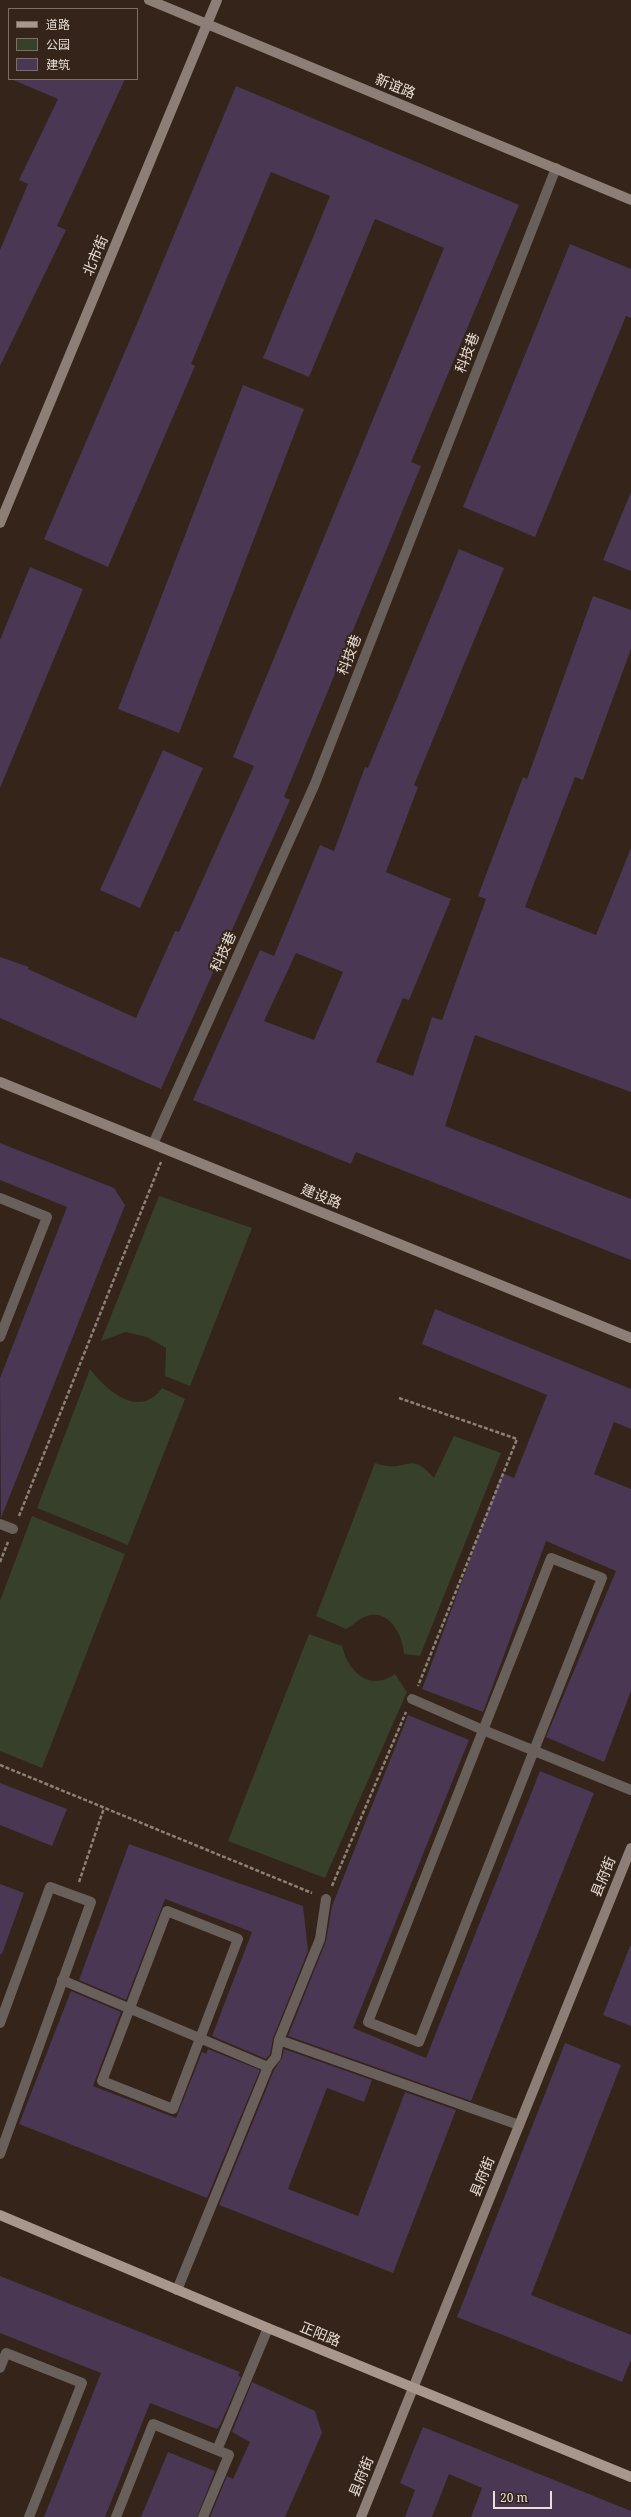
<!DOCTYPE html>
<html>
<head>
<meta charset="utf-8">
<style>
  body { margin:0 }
  #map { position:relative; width:631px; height:2517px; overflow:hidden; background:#342419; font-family:"Noto Serif","Noto Sans SC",serif }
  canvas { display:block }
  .legend { position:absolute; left:8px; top:8px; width:130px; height:72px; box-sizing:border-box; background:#342419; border:1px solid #7d6f65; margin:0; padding:5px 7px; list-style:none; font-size:12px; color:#eadfd8 }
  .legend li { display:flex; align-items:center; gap:8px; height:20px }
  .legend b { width:20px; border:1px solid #7d6f65 }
  .scale { position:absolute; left:493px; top:2491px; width:59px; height:18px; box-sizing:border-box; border:2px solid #eadfd8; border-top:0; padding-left:5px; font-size:12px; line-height:14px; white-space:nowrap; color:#eadfd8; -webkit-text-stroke:3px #342419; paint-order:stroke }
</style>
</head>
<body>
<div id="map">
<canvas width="631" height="2517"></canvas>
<ul class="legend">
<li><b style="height:5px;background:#a9968d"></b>道路</li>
<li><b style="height:11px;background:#36402b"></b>公园</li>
<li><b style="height:11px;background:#493754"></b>建筑</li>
</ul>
<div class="scale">20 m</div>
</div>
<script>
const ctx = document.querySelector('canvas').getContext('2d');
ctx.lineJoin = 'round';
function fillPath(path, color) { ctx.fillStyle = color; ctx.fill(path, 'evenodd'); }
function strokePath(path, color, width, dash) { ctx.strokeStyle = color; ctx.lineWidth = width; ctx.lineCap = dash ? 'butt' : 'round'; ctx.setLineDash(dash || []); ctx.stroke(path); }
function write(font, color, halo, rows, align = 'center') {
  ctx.font = font + ' "Noto Serif","Noto Sans SC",serif'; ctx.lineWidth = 4; ctx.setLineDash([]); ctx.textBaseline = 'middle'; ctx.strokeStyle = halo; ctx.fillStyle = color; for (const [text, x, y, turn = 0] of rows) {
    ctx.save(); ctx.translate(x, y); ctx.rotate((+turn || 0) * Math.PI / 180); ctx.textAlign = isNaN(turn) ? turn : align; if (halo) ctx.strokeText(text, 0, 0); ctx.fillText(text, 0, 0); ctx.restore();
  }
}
const green = new Path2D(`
  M159,1196L252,1228L190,1386L165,1376L166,1348L147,1337L126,1332L101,1341Z
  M90,1369C106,1390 139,1420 162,1388L185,1399L128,1545L37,1508Z
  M454,1436L501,1453L420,1656L404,1654C403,1634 387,1605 362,1618C357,1621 352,1626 346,1629L316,1616L375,1463C408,1475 408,1448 434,1478Z
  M32,1516L125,1554L42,1768L0,1751V1601Z
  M309,1634L342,1646C348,1672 370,1692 395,1674L407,1692L325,1878L228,1841Z`);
const building = new Path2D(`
  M11,79H125L57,226L66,230L0,366V250L28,184L19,180L58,99Z
  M236,86L519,205L411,462L421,466L284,797L290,800L161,1089L0,1018V957L29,967L28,969L136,1018L175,931L179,932L254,766L233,757L444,248L375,219L309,377L263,358L330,196L271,172L191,364L195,366L108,567L44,539L136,326Z
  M570,244L631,269V318L626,316L535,537L463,507Z
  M243,385L304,409L179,733L118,709Z
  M631,492V571L603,560Z
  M459,549L504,568L414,785L418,787L386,872L451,899L409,1000L403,998L376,1062L413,1076L432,1017L442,1020L486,899L478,896L523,777L527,779L593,596L631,610V649L583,780L575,777L525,907L596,935L631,848V1092L475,1035L445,1126L631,1199V1260L356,1152L351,1164L193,1100L260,950L274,956L320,845L334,851L365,767L368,768ZM296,953L343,972L314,1040L264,1021Z
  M30,567L83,589L0,788V640Z
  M163,750L203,768L140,908L100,890Z
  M0,1143L114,1188L125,1205L1,1518L0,1378L67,1207L0,1180Z
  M435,1309L631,1389V1429L614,1422L594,1474L631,1489V1691L604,1762L546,1737L616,1571L546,1541L483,1712L422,1689L502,1473L514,1478L547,1395L422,1344Z
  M408,1715L469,1740L353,2028L426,2058L540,1771L594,1793L471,2101L288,2036L326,1941L332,1906Z
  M0,1783L67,1809L52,1846L0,1825Z
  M129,1844L303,1906L308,1951L273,2038L270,2054L266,2059L212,2036L252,1932L165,1899L126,2000L79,1980Z
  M0,1884L24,1893L2,1954H0Z
  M630,1946H631V2026L603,2015Z
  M71,1991L121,2012L93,2086L176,2118L202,2052L206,2054L208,2049L260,2070L207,2198L19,2124Z
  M565,2043L621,2065L531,2295L631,2335V2360L622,2382L457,2317Z
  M284,2049L372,2080L364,2102L327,2088L288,2189L358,2216L405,2092L456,2110L393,2273L219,2205L274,2070L282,2058Z
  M0,2276L240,2372L238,2376L241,2377L220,2425L217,2429L150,2403L105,2517H44L101,2373L0,2333Z
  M252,2382L315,2411L322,2433L285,2517H210L227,2476L233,2479L250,2442L232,2432Z
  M423,2427L631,2511V2517H471L482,2488L449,2474L432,2517H405L415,2490L400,2483Z
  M168,2452L215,2471L197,2517H141Z`);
const path = new Path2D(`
  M399,1398L517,1439L418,1686
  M19,1516L161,1162
  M0,1562L8,1542
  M0,1765L312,1893
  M79,1882L104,1808
  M332,1886L406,1712`);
const street = new Path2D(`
  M153,1144L314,786L556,168
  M0,1198L47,1217L0,1337
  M0,1524L13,1529
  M551,1558L602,1578L419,2042L368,2022Z
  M412,1699L483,1730L631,1790
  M167,1911L238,1939L173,2109L102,2081Z
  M62,1980L268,2067
  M0,2023L50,1887L91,1902L74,1896
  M279,2040L519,2125
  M0,2154L91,1902
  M177,2290L268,2067L276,2057L279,2040L320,1939L326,1899
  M0,2368L6,2353L82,2383L29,2517
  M217,2450L268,2328
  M116,2517L153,2424L229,2455L203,2517`);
const secondary = new Path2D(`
  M149,0L631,200
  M0,523L217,0
  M0,1082L631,1338
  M361,2517L631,1848`);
const primary = new Path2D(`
  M0,2215L268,2328L631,2477`);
const streetNames = [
  ["新谊路",395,87,22],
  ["北市街",96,256,-67],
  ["科技巷",468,353,-69],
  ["科技巷",350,655,-69],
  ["科技巷",224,952,-66],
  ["建设路",321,1197,22],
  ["县府街",604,1877,-68],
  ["县府街",483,2177,-68],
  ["正阳路",320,2335,22],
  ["县府街",362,2477,-68]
];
fillPath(green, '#36402b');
fillPath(building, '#493754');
strokePath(path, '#8d8077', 2.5, [4, 2]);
strokePath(street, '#695f5b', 10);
strokePath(secondary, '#8d7e77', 10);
strokePath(primary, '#a9968d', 10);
write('14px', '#eadfd8', '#342419', streetNames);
</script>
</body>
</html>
